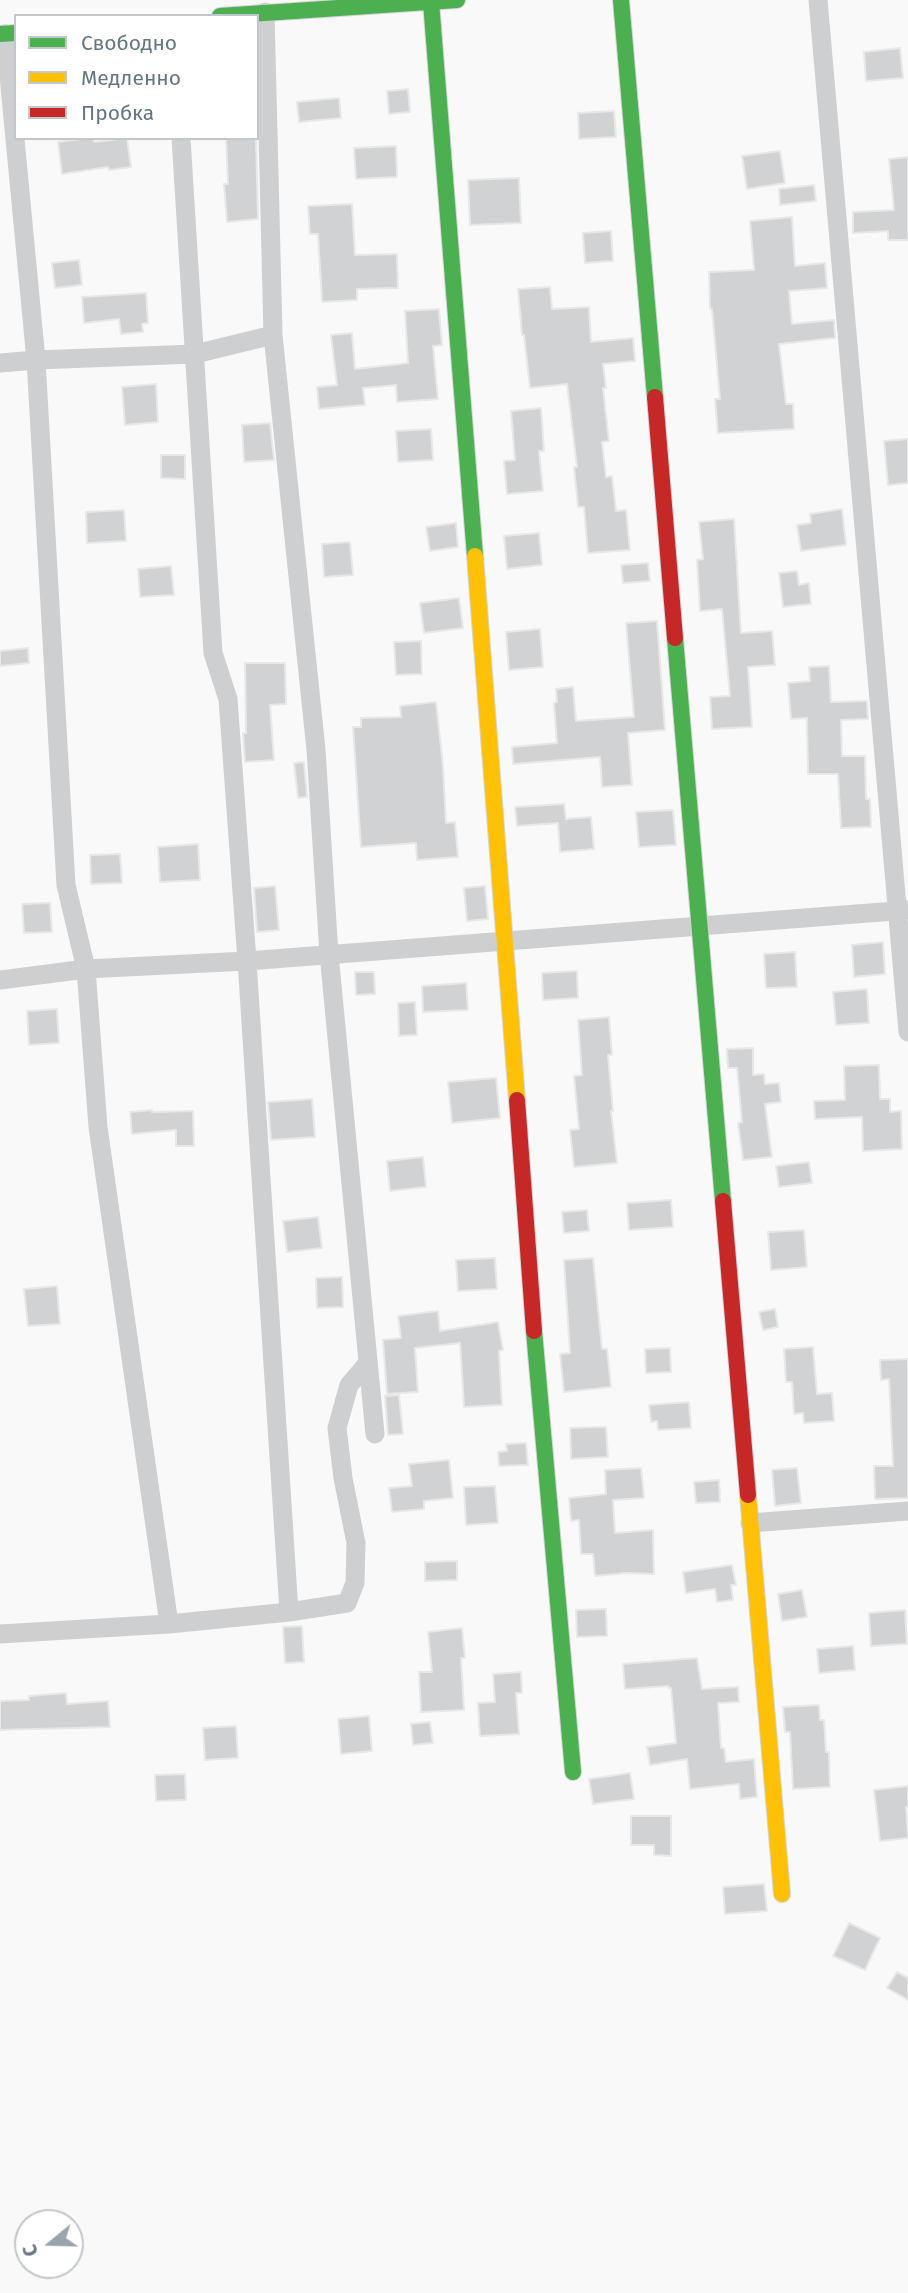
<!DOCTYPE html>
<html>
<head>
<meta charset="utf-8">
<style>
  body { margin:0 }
  #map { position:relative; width:908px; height:2293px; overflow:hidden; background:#f9f9f9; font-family:"Fira Sans",sans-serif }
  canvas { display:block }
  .legend { position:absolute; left:14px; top:14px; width:245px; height:126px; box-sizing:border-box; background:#fff; border:2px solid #c1c8cd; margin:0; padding:9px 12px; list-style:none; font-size:21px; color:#657683 }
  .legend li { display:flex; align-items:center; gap:14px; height:35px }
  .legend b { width:35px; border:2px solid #c1c8cd }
  .north { position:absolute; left:14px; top:2209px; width:70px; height:70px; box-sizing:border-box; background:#fff; border:2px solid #c1c8cd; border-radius:50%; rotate:251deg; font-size:19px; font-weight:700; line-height:28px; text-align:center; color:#657683 }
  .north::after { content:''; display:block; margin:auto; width:24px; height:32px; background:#99a4ac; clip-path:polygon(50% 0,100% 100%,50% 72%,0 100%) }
</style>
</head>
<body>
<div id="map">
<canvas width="908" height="2293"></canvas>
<ul class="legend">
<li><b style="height:9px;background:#4caf50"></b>Свободно</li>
<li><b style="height:9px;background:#ffc107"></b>Медленно</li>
<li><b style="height:9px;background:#c62828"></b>Пробка</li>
</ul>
<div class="north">С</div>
</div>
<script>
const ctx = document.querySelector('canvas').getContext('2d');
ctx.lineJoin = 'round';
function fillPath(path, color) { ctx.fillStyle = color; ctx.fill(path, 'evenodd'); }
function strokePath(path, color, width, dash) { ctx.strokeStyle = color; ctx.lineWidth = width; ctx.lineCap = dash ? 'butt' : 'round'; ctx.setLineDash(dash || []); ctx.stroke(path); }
const building = new Path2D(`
  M900,48L903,78L866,81L864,52Z
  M408,89L410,112L389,114L387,91Z
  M339,98L341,118L299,122L297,102Z
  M614,111L616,137L579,139L578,113Z
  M89,138H93L94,142L127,138L131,167L109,170L108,167L62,174L58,142Z
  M226,138H256L258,219L227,222L224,184H228Z
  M396,146L397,177L356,179L354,148Z
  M780,151L785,183L747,189L742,156Z
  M908,157V240H888V231L853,233V212L894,210L889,159Z
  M519,178L521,223L470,225L468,180Z
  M814,185L816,201L780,205L779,189Z
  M352,204L355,255L397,254L398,288L357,289V300L322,302L318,234H310L308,206Z
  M792,217L795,266L825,263L827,288L789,291L792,324L834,320L835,338L779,344L786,404H793L794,429L718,433L715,399H720L712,309H710L709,272L754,270L750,221Z
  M611,231L613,261L585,263L583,233Z
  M79,260L82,285L55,288L52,263Z
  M550,287L552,309L589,307L591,342L633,338L635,361L603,364L606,388H603L609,441L602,442L606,477L612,476L616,511L626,510L630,550L588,553L584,507H578L574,467H577L567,384L530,388L524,335H522L518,289Z
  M146,293L148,323L142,324L143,332L121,334L119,319L84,323L82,297Z
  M439,309L442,345L433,346L438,399L397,402L396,385L363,388L365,405L319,409L317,387L337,385L331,335L352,333L355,369L408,363L405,311Z
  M156,384L158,422L125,425L122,387Z
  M541,408L544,451H539L543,491L507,494L504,461L515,460L511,411Z
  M270,423L274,460L244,462L242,425Z
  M431,429L433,460L398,462L396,431Z
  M908,439V483L888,485L884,441Z
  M161,455H185V479L161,478Z
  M842,509L846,545L801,551L797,525L811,523L810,514Z
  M124,510L126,541L87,543L86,512Z
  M734,519L741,633L772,631L775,665L748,667L752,727L712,729L710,697L730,696L722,609L700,611L697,560L703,559L699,522Z
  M456,523L458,547L430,551L426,527Z
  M539,533L542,565L507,569L504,536Z
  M350,542L353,575L324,577L322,544Z
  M648,563L650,581L623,583L621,565Z
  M171,566L174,595L140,597L138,569Z
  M797,571L799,585L809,583L811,604L783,607L779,573Z
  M459,598L463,628L424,633L420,603Z
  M657,621L665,730L628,733L632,785L602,787L600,757L513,764L512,747L557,743L554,703L557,702L556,689L573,687L576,721L634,717L626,623Z
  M540,629L543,667L509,670L506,632Z
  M421,641L422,674L396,675L394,642Z
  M28,648L29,663L0,666V651Z
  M245,663H285L286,704L270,705L274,760L245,762L243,733H246Z
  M829,666L831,702L867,701L868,719L841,720L842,756H865L866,799H870L871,827L841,828L838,774H808L807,718L791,719L788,683L810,681L809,667Z
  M436,702L443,766L446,823L455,822L458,857L417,860L416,843L361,847L353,727H361V718L401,717L400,706Z
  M304,762L307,797L298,798L294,763Z
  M564,804L566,819L591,817L594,849L560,852L558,823L517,826L515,807Z
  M673,810L676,845L639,847L636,812Z
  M198,844L200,880L160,882L158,847Z
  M120,854L122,883L91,884L90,855Z
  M275,886L279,930L257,932L254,888Z
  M485,886L488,919L467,921L464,888Z
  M50,903L52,932L24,933L22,904Z
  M883,942L885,974L854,977L852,945Z
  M795,952L797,987L766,988L764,954Z
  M577,971L578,998L543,1000L542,973Z
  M355,972H374L375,994L356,995Z
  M466,983L468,1010L423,1012L422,986Z
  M867,989L869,1023L836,1025L833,992Z
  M415,1002L417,1035L399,1036L398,1003Z
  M57,1009L59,1043L29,1045L27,1011Z
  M609,1017L612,1055H608L613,1111H611L617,1163L574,1167L570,1130L579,1129L574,1076L582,1075L578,1020Z
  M753,1048V1075L764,1074L765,1084L779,1083L781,1102L765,1104L772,1157L743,1160L738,1123L742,1122L737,1068H728L727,1049Z
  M879,1065L880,1099H890V1112L901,1111L902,1149L863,1151L862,1117L815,1119L814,1101L845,1100L844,1066Z
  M496,1078L500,1118L452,1123L448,1082Z
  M312,1099L315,1137L271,1140L268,1102Z
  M152,1110V1112L193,1111L194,1146H176V1130L132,1134L130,1112Z
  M423,1157L426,1187L390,1191L387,1161Z
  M809,1162L812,1183L779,1187L776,1166Z
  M671,1200L673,1227L629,1230L627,1203Z
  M587,1210L589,1231L564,1233L562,1212Z
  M318,1217L322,1248L287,1252L283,1221Z
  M804,1230L807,1267L771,1270L768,1232Z
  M495,1258L497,1289L458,1291L456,1260Z
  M593,1258L602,1349H607L611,1387L564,1392L560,1354L570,1353L564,1260Z
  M342,1277L343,1307L317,1308L316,1278Z
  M57,1286L60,1324L28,1326L24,1289Z
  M775,1309L778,1327L763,1330L759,1312Z
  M438,1311L440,1331L498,1322L503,1350L499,1351L502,1405L464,1407L460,1343L415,1348L418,1392L387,1394L383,1340L401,1338L398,1316Z
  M813,1347L817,1394L832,1393L834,1421L804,1423L803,1413L794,1414L792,1382H786L784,1349Z
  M670,1348L671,1372L646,1373L645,1349Z
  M908,1359V1498L875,1499L874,1466H893L889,1379L881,1380L880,1360Z
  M399,1395L403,1434L388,1435L385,1396Z
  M689,1402L691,1428L658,1430L657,1421L651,1422L649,1405Z
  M606,1427L608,1457L571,1459L570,1428Z
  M526,1443L528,1465L499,1466L498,1452L507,1451L506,1444Z
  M449,1460L453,1498L424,1501V1509L392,1512L389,1488L412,1486L409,1464Z
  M641,1468L644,1498L613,1500L615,1533L653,1530L654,1574L627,1573L595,1576L593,1554H581L579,1520L571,1521L569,1498L606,1494L605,1470Z
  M797,1468L801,1503L775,1506L772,1470Z
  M719,1480L720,1502L696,1503L694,1482Z
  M495,1486L498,1523L466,1525L464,1487Z
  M457,1561V1580L425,1581V1562Z
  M732,1565L736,1585H731L733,1600L717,1602L715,1589L686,1593L683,1572Z
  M802,1590L807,1617L782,1621L778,1594Z
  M606,1609L607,1636L577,1637L576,1610Z
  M905,1610L907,1644L871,1646L869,1613Z
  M302,1626L304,1662L285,1663L283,1627Z
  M462,1628L465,1658H461L464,1710L421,1712L419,1672H432L428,1632Z
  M853,1646L855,1670L819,1673L817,1649Z
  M697,1658L702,1689L738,1687L739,1702L718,1703L721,1748H724L726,1762L754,1759L757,1797L740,1799L739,1784L690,1789L687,1759L650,1765L647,1747L676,1743L671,1688H669L668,1686L625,1689L623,1664Z
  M521,1672L522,1693H516L519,1734L480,1736L478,1703L495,1702L493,1674Z
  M66,1693L67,1704L108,1701L110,1727L0,1730V1701L29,1700V1696Z
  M819,1705L820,1720H824L826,1752H829L830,1787L793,1789L790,1732H785L783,1707Z
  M369,1716L372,1751L341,1754L338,1719Z
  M430,1722L433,1743L413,1745L411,1724Z
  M236,1726L238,1758L205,1760L203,1728Z
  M630,1773L634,1799L593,1804L589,1779Z
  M185,1774L186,1800L156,1801L155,1775Z
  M908,1786V1807H906L908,1838L880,1841L874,1790Z
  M631,1816H671V1856L654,1855V1845H631Z
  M764,1884L767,1911L725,1914L723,1887Z
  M849,1923L880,1938L865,1970L833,1956Z
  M897,1972L908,1978V2000L887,1988Z`);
const street = new Path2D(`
  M818,0L908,1032
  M265,12L273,335L316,750L329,954L375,1434
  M5,34L36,360L195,354L273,335
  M0,363L36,360L66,885L86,969L98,1127L169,1624
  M0,980L86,969L247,961L908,910
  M750,1523L908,1511
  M289,1612L347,1603L355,1583L356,1543L343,1478L337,1428L349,1385L368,1363
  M0,1634L169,1624L289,1612L247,961L228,699L213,653L181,138`);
const fast = new Path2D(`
  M621,0L655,397
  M431,2L475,556
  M220,16L457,0
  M0,34L16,33
  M675,638L723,1201
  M534,1331L573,1772`);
const slow = new Path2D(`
  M475,556L517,1100
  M748,1495L782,1894`);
const jam = new Path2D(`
  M655,397L675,638
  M517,1100L534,1331
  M723,1201L748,1495`);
fillPath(building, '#d0d2d3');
strokePath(building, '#e8e8e8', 2);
strokePath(fast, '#d5d6d7', 18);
strokePath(slow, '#d5d6d7', 18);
strokePath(jam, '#d5d6d7', 18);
strokePath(street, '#cecfd0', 19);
strokePath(fast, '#4caf50', 16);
strokePath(slow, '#ffc107', 16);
strokePath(jam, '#c62828', 16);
</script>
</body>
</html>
